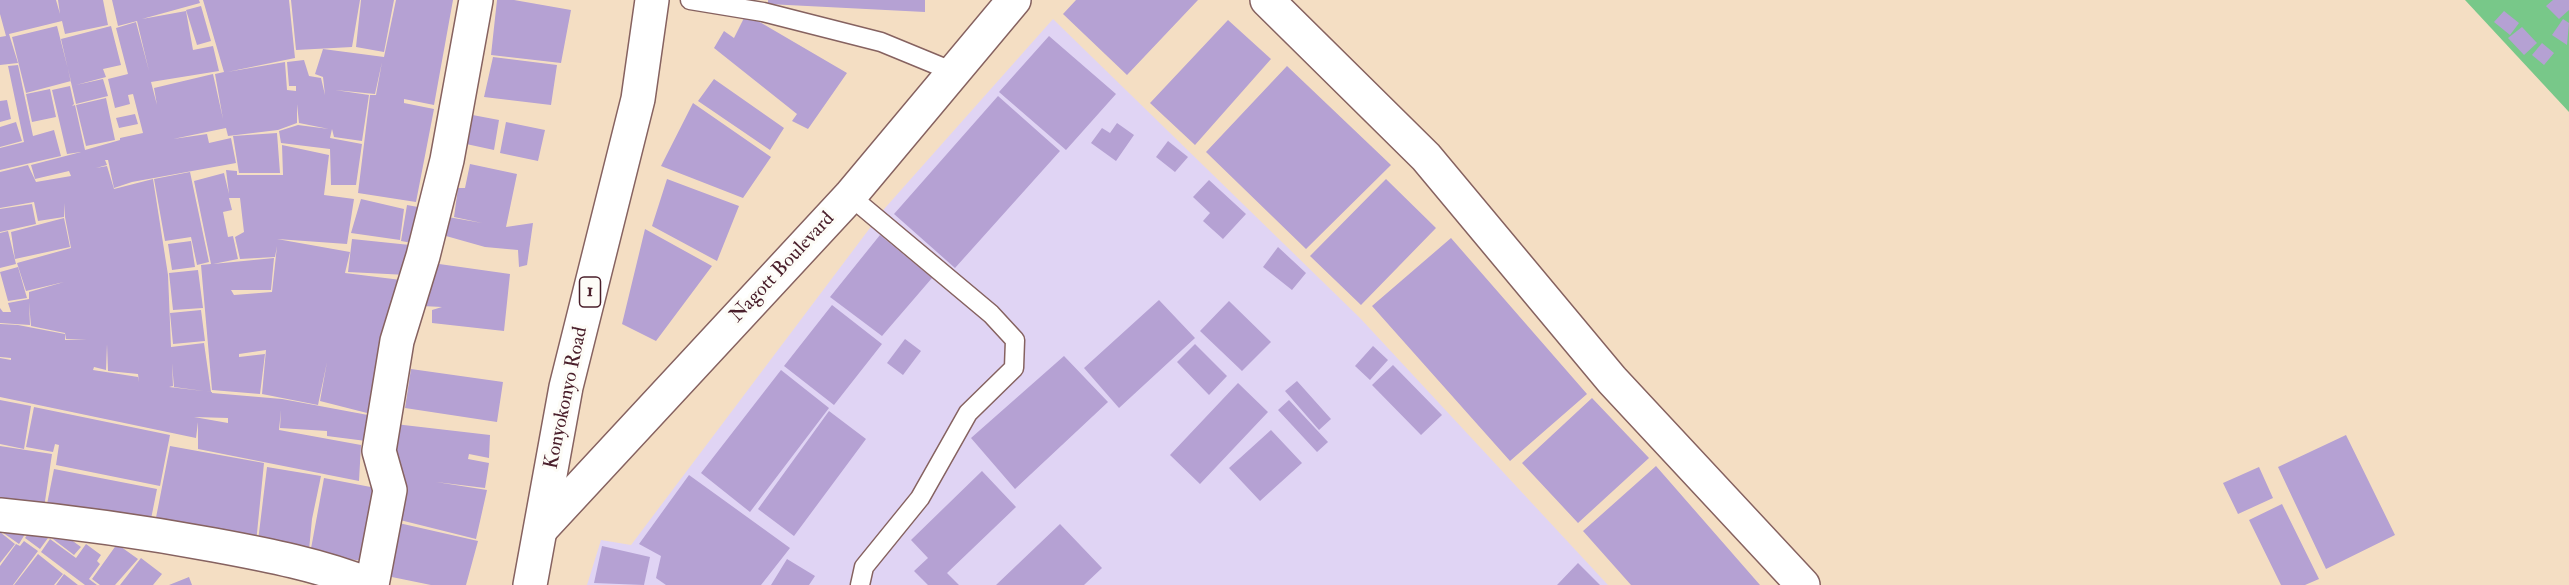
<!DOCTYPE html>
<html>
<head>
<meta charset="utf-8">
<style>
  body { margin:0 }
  canvas { display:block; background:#f4dec3 }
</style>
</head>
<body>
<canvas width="2569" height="585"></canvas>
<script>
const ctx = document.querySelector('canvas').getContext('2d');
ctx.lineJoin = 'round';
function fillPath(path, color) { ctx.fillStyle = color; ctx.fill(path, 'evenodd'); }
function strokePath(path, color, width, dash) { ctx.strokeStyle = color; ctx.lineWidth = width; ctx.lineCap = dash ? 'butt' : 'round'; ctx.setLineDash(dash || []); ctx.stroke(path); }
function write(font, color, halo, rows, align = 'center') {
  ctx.font = font + ' "IM FELL Double Pica",serif'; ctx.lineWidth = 6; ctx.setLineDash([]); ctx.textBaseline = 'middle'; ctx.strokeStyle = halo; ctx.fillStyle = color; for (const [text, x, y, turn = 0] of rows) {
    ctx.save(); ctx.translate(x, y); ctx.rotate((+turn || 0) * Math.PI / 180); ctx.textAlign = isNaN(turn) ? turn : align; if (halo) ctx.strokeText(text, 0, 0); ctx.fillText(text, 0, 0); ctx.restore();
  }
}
const built = new Path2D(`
  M1053,19L1360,318L1608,585H587L601,540L631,545L885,208Z`);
const green = new Path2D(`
  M2465,0H2569V112Z`);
const building = new Path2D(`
  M0,0H56L60,14L58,0H103L108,25L65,34L62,21L9,34L18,63L0,65V37L6,36L0,14Z
  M112,0H199L200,3L142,19L186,11L193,50L213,46L219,71L151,82L157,105L154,88L213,74L223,119L215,74L224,72L203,0H289L295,58L227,72L285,62L287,90L296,91V86H289L287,62L304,60L309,76L321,78L325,95L323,77L315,74L323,49L384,57L396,0H453L434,105L404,99V103L434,109L416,202L358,193L370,95H376L382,62L375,94L335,90L369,95L362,141L334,137L332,129L330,138L362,144L356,185H331L330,149L281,143L279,131L298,125L329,129L299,123L297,104V123L278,130L228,136L226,128L173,139L207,134L209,143L231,138L236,163L132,182L114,188L108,160H105L107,165L96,168L107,166L114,189L153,179L168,275L171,347L204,343L211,392L174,387L172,363L173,386L169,387L212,392V396V393L282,399L368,415L366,441L327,436V431L280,428L281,410L279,430L361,445L359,481L198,449V422L196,438L0,397V358L11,360V358L0,357V324L18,325L65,334V340L87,339H66L65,333L31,326L29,302L30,325L0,323V308L3,312H11L8,303L29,299V292L64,282L26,291L17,263L71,248L65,217L69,216L65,217L64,203V217L38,221L34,202L0,208V172L28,165L36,182L71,176L69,171L35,179L31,165L81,152L67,154L52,90L70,86L74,104L72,106L75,105L85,150L120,140V138L143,133L133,94L128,95L130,104L115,108L108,79L128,74L116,28L136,22L149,71L137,21L118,26ZM107,344L108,371L138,374L139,382L138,377L93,370L94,367L106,370ZM194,417L228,418V423Z
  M291,0H360L352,47L296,50Z
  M361,0H394L384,52L356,47Z
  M497,0H514L571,10L561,63L491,55Z
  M768,0H925V12L768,4Z
  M1076,0H1198L1127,75L1063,14Z
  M2553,0H2569V10L2559,19L2546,6Z
  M201,6L211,41L197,45L186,10Z
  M2504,11L2519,23L2510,35L2494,22Z
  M746,14L847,73L808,129L792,121L797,114L714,48L724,31L734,38Z
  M2563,19L2569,23L2567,45L2552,35Z
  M1228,20L1271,59L1195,145L1150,103Z
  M57,26L71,81L26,93L12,37Z
  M111,26L121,65L103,69L106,77L76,85L103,79L108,96L76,104L61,39Z
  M2522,27L2537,43L2524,55L2508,38Z
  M1049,36L1116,94L1066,150L999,92Z
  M2542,43L2554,53L2544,65L2532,55Z
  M493,57L557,65L551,105L484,97Z
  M18,65L33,136L54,130L61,156L0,170V148L24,142L8,66Z
  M1287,66L1391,165L1306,249L1206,152Z
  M714,79L784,128L770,150L698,101Z
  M50,89L56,117L32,122L26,94Z
  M998,96L1060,151L955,268L894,214Z
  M106,98L115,140L86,146L76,105Z
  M7,100L11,119L0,122V101Z
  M693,103L771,157L743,198L661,166Z
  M462,113L499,120L494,150L457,142Z
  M135,114L138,124L119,128L116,118Z
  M16,122L22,141L0,147V127Z
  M506,122L545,130L538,161L500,153Z
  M1117,123L1134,135L1116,161L1091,143L1102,128L1110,133Z
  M277,133L280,173H239L233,136Z
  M1168,141L1188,157L1175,172L1156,157Z
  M282,145L329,155L324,195L354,199L347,244L277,239L350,252L345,273L401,280L371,414L320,401L327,362L318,405L262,394L266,350L239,354V357L265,354L260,394L212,390L201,265L211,264L194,181L224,173L229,194L226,170L237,171V175H283ZM229,198H240L244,232L235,237L240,259L275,257L277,246L272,292L234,295L231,290H271L274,258L213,264L238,259L233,236L228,237L223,212L232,210Z
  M470,164L517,174L506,227L533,223L527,265L519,267L518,250L485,247L446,236L448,217L482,223L454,217L458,188H465Z
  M190,172L209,262L197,265L191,237L165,241L154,179Z
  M667,179L739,206L717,261L652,226Z
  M1386,179L1436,228L1361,305L1310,256Z
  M1209,180L1246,214L1223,239L1203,221L1210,213L1193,197Z
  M361,199L404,209L400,240L351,233Z
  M32,204L36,224L0,232V209Z
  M407,205L418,207L412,243L401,241Z
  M64,218L70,247L15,259L11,232Z
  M645,229L712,266L656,341L622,324Z
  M8,231L16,264L0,268V233Z
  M880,235L932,278L882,336L830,297Z
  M1451,238L1587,394L1510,461L1372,306Z
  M352,239L410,245L407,275L348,272Z
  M191,241L195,267L172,270L168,244Z
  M1278,247L1306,273L1292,290L1263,267Z
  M425,262L510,274L504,331L432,323V310L442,307L422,306Z
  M18,267L27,298L8,301L0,272Z
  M198,270L203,308L173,310L169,273Z
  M1159,300L1195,338L1119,408L1084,368Z
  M1229,301L1271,342L1242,371L1200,331Z
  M832,305L882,344L834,405L784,366Z
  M201,310L205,341L173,344L170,313Z
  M905,339L921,351L903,375L887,363Z
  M1195,344L1227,376L1209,395L1177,362Z
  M1373,346L1388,360L1370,380L1355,366Z
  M1064,356L1108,402L1015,489L971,438Z
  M1393,365L1442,415L1421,435L1372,385Z
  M411,369L503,382L497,422L405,408Z
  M781,370L829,408L750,512L701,473Z
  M1297,381L1331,419L1319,430L1285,391Z
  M1238,383L1268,412L1200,484L1170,455Z
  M1592,398L1649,458L1578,523L1522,463Z
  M0,400L31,406L24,449L0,444Z
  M1289,400L1328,442L1317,452L1278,410Z
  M34,407L170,435L160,486L56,465L59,445L55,444L53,452L26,447Z
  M829,411L866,439L794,536L758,509Z
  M395,424L490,435L489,458L469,454L468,459L489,463L485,488L436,482L487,490L476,539L400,520L391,476Z
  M1271,430L1302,463L1260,501L1229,468Z
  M2346,435L2395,535L2326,569L2278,467Z
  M0,446L52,454L44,508L0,501Z
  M170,446L264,463L256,543L153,533Z
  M1656,466L1760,585H1631L1583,531Z
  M267,467L321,476L312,519L309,550L258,541Z
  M2259,467L2273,498L2238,514L2223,483Z
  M54,469L157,489L149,529L46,509Z
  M982,471L1016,507L947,573L959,585H928L914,571L928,558L911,540Z
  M689,475L790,548L761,585H666L656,578L661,556L639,544Z
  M324,478L381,489L371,562L310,554Z
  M2282,504L2319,579L2305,585H2281L2249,520Z
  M390,521L478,541L466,585H431L382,575Z
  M9,523L25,534L19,544L2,532Z
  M1060,524L1102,568L1084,585H996Z
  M33,527L48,538L40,549L25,538Z
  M55,528L81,547L74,555L49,536Z
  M0,532L15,544L0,563Z
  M50,539L76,558L86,544L101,555L97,561L100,564L89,579L97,585H85L41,552Z
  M24,541L38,551L13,585H0V566L16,544L20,546Z
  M117,544L138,559L115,585H100L92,579Z
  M602,546L650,557L644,585L594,583Z
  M38,554L63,574L54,585H14Z
  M141,558L162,574L153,585H120Z
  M787,559L815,576L809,585H771Z
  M1578,563L1600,585H1557Z
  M64,574L78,585H56Z
  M189,577L192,585H169Z`);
const service = new Path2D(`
  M690,0L763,12L881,42L954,72
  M850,196L991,314L1015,340L1014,368L968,413L920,498L864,567L860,585`);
const minor = new Path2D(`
  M1267,0L1426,157L1612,380L1803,585
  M0,515C72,522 143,532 214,545C268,555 320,565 370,585
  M372,585L390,490L379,451L397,341L423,256L447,160L476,0`);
const tertiary = new Path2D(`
  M542,528L850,196L1014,0`);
const primary = new Path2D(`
  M530,585L566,387L638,99L652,0`);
const shields = [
  [590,292,21]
];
const shieldNames = [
  ["1",590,292]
];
const streetNames = [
  ["Nagott Boulevard",783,268,-47],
  ["Konyokonyo Road",567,398,-78]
];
fillPath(built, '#e0d4f4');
fillPath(green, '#78c889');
fillPath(building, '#b5a1d3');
strokePath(service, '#866260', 21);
strokePath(minor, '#866260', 36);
strokePath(tertiary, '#866260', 36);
strokePath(primary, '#866260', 36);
strokePath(service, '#fff', 18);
strokePath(minor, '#fff', 33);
strokePath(tertiary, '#fff', 33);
strokePath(primary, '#fff', 33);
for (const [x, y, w] of shields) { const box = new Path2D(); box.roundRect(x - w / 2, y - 15, w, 30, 4.5); ctx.fillStyle = '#fdfcf7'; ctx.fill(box); strokePath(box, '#4a1f2b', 1.5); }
write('bold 18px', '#4a1f2b', null, shieldNames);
write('20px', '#4a1f2b', '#fdfcf7', streetNames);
</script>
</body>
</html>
